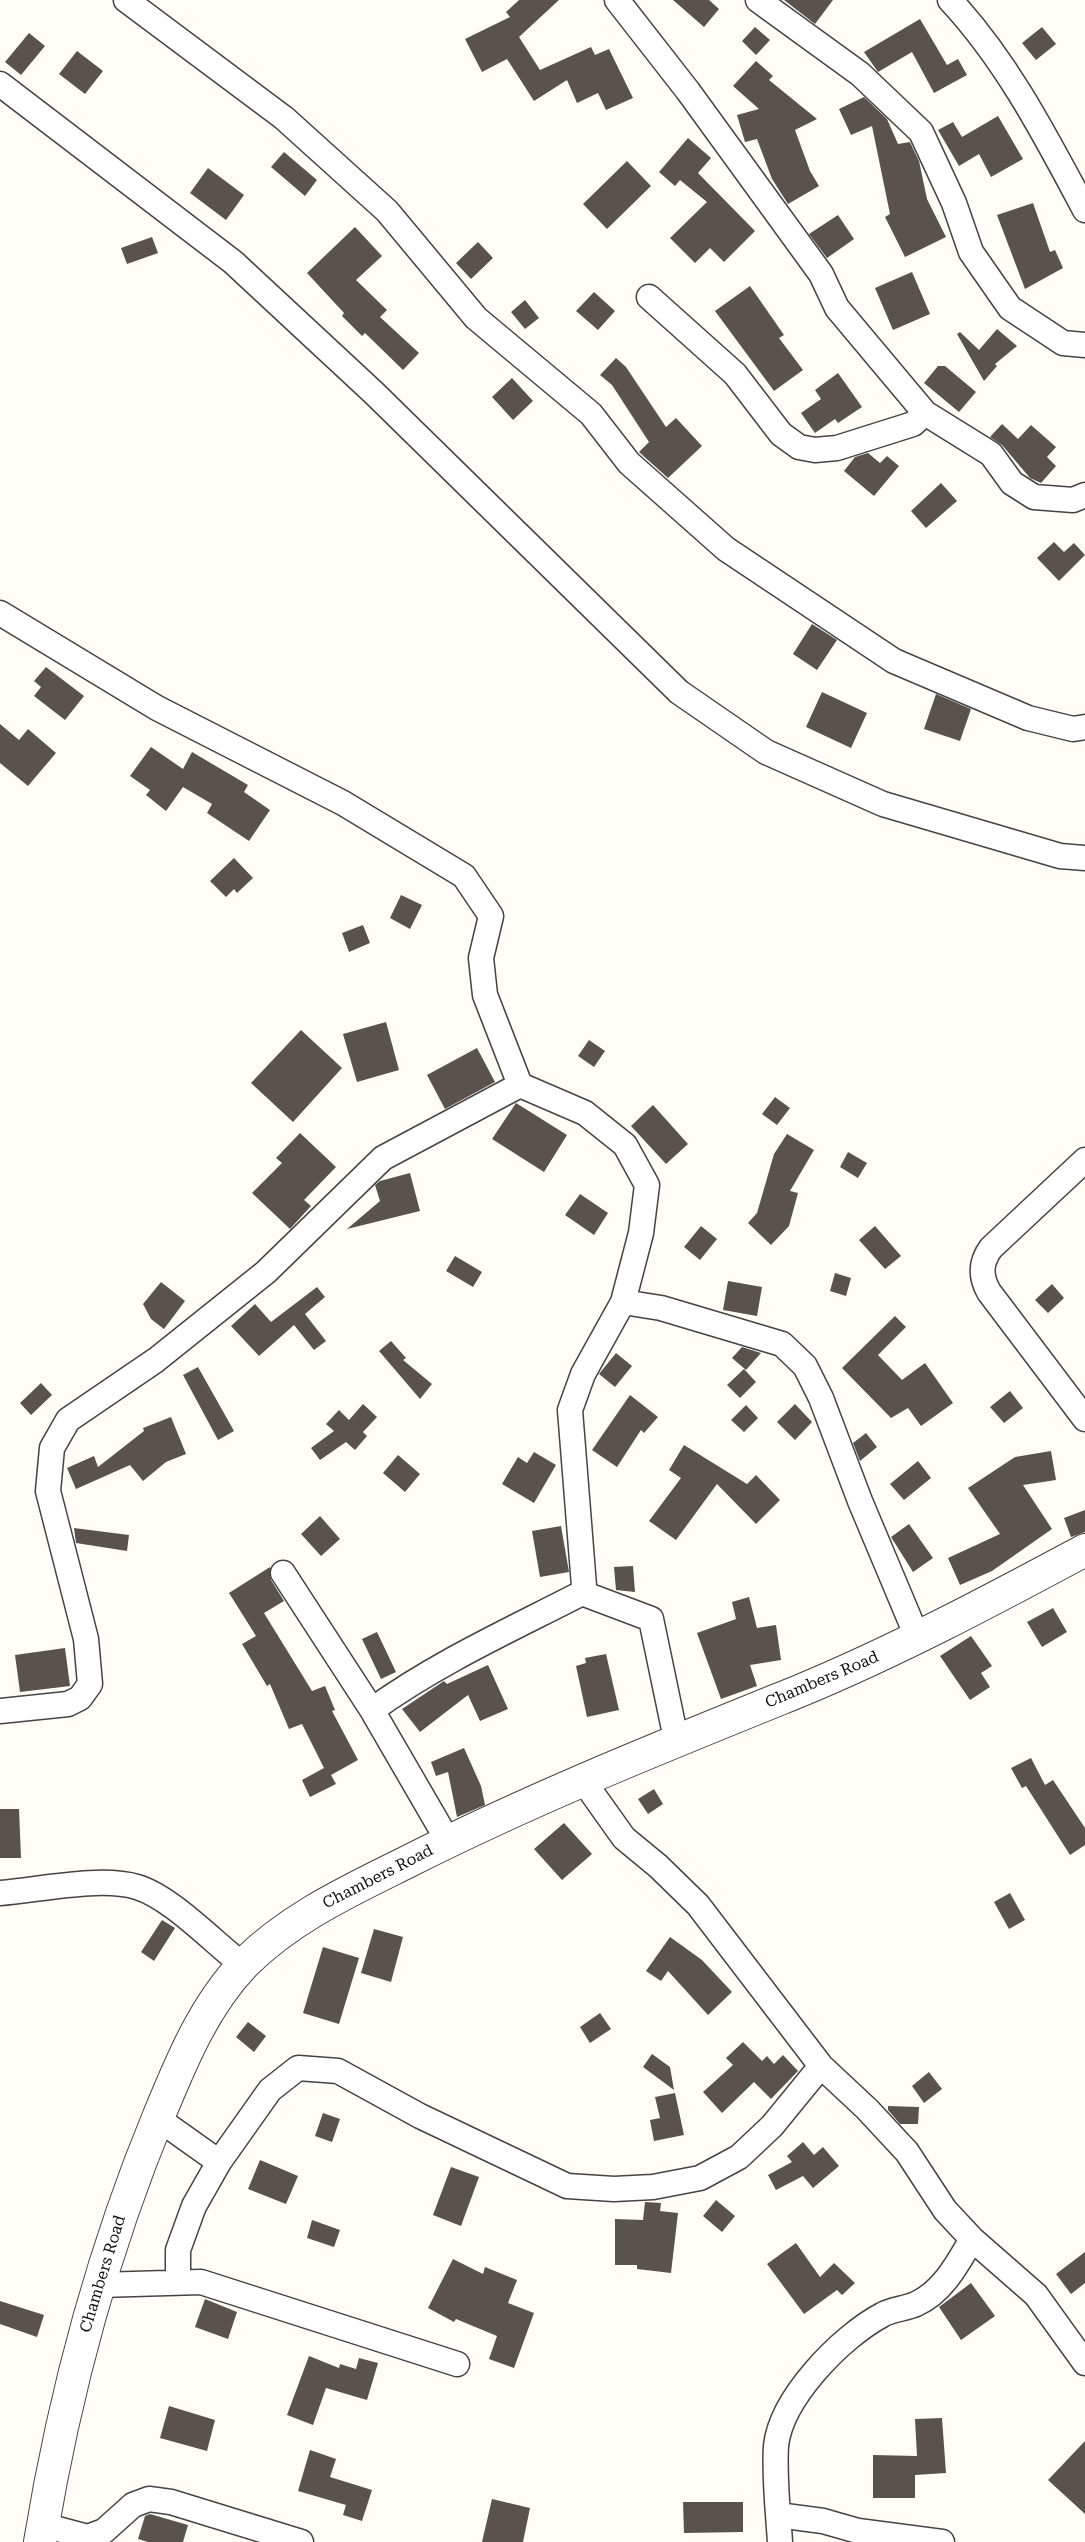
<!DOCTYPE html>
<html>
<head>
<meta charset="utf-8">
<style>
  body { margin:0 }
  canvas { display:block; background:#fffdf5 }
</style>
</head>
<body>
<canvas width="1085" height="2542"></canvas>
<script>
const ctx = document.querySelector('canvas').getContext('2d');
ctx.lineJoin = 'round';
function fillPath(path, color) { ctx.fillStyle = color; ctx.fill(path, 'evenodd'); }
function strokePath(path, color, width, dash) { ctx.strokeStyle = color; ctx.lineWidth = width; ctx.lineCap = dash ? 'butt' : 'round'; ctx.setLineDash(dash || []); ctx.stroke(path); }
function write(font, color, halo, rows, align = 'center') {
  ctx.font = font + ' "Roboto Serif",serif'; ctx.lineWidth = 6; ctx.setLineDash([]); ctx.textBaseline = 'middle'; ctx.strokeStyle = halo; ctx.fillStyle = color; for (const [text, x, y, turn = 0] of rows) {
    ctx.save(); ctx.translate(x, y); ctx.rotate((+turn || 0) * Math.PI / 180); ctx.textAlign = isNaN(turn) ? turn : align; if (halo) ctx.strokeText(text, 0, 0); ctx.fillText(text, 0, 0); ctx.restore();
  }
}
const building = new Path2D(`
  M519,0H559L519,37L540,70L591,47L595,55L609,49L633,98L606,110L598,93L577,103L567,80L534,101L507,59L482,72L465,39L510,17L506,12Z
  M673,0H709L719,9L704,27Z
  M784,0H833L815,24Z
  M920,19L947,65L958,59L967,75L934,93L912,52L878,72L864,52Z
  M755,27L770,40L756,55L742,41Z
  M1042,27L1056,44L1036,60L1022,43Z
  M29,33L45,46L21,75L5,62Z
  M77,51L103,71L85,94L59,74Z
  M756,61L773,76L769,80L817,119L795,130L810,171L819,186L788,204L772,179L757,139L745,142L737,115L759,109L733,86Z
  M864,97L887,119L898,144L910,142L919,161L927,199L946,237L905,257L885,217L890,214L872,126L851,135L839,109Z
  M998,116L1023,159L991,177L979,154L959,166L938,130L953,122L962,137Z
  M688,138L711,158L698,173L755,231L724,262L710,248L695,263L670,238L707,202L680,180L675,186L659,172Z
  M284,152L317,180L305,196L271,167Z
  M627,161L651,186L607,229L583,204Z
  M208,168L244,195L226,220L190,193Z
  M1033,203L1050,252L1055,250L1063,268L1025,289L997,215Z
  M838,215L854,239L827,258L809,234Z
  M355,227L382,256L356,280L387,310L380,317L419,353L403,370L365,333L362,336L342,316L344,313L307,273Z
  M152,237L158,253L127,264L121,248Z
  M478,242L493,258L471,279L456,263Z
  M912,272L930,314L893,330L875,288Z
  M750,286L784,335L779,338L803,370L774,391L715,311Z
  M594,292L615,311L598,330L576,311Z
  M525,300L539,318L525,329L511,312Z
  M997,329L1017,346L995,364L997,366L984,381L957,334L960,332L979,350Z
  M616,358L626,367L666,427L676,418L702,446L668,478L639,452L649,442L612,385L600,375Z
  M938,366H945L976,392L959,412L924,383Z
  M838,373L862,407L838,423L835,419L815,433L801,413L821,399L815,390Z
  M512,378L533,401L513,420L492,397Z
  M1002,424L1018,439L1031,425L1056,447L1047,457L1056,466L1041,483L1030,478L1002,445L990,437Z
  M868,453L880,463L887,456L899,466L874,496L844,471L855,457Z
  M941,483L957,501L926,528L911,511Z
  M1054,542L1064,552L1074,543L1085,555L1059,581L1037,558Z
  M812,624L837,640L817,670L793,654Z
  M46,667L84,696L65,720L34,696L41,687L34,681Z
  M822,692L867,713L851,748L806,727Z
  M936,694L971,709L960,741L924,729Z
  M0,724L19,740L28,729L56,753L28,786L0,763Z
  M151,747L183,769L192,752L248,785L244,792L270,810L249,841L207,813L212,804L183,787L166,811L146,795L150,790L130,776Z
  M234,858L253,878L237,893L234,889L226,897L210,881Z
  M401,895L422,905L410,929L390,918Z
  M363,925L370,943L349,952L342,933Z
  M386,1022L399,1070L357,1082L343,1034Z
  M301,1030L342,1068L293,1122L251,1083Z
  M589,1040L605,1051L594,1067L578,1056Z
  M477,1048L495,1082L445,1109L427,1075Z
  M775,1097L790,1108L777,1125L762,1114Z
  M516,1103L567,1135L544,1172L492,1139Z
  M653,1105L688,1144L666,1164L631,1126Z
  M300,1133L336,1167L304,1200L311,1206L290,1229L252,1193L282,1163L276,1158Z
  M787,1134L814,1150L790,1191L798,1193L789,1226L771,1245L748,1223L757,1213L774,1154Z
  M848,1152L867,1163L858,1178L840,1167Z
  M410,1173L420,1211L347,1229L380,1201L375,1185L380,1181Z
  M580,1194L608,1213L594,1235L565,1215Z
  M701,1226L717,1239L700,1260L684,1247Z
  M875,1226L901,1256L885,1269L859,1240Z
  M455,1256L482,1272L473,1287L446,1271Z
  M835,1273L851,1278L846,1296L830,1291Z
  M728,1281L762,1287L757,1316L723,1310Z
  M161,1282L185,1301L164,1329L151,1319L143,1304Z
  M1052,1284L1064,1298L1048,1313L1035,1300Z
  M317,1287L325,1297L305,1314L326,1341L314,1350L294,1325L259,1356L231,1326L255,1304L271,1322Z
  M895,1316L906,1327L878,1355L902,1380L925,1363L953,1403L921,1426L908,1408L891,1418L842,1368Z
  M391,1341L406,1358L403,1360L432,1384L420,1399L379,1351Z
  M742,1347L761,1353L746,1370L732,1358Z
  M616,1353L632,1366L615,1387L599,1374Z
  M198,1367L234,1431L218,1440L183,1375Z
  M744,1369L756,1382L740,1398L727,1385Z
  M41,1383L52,1395L31,1415L20,1403Z
  M1010,1391L1023,1408L1004,1423L990,1407Z
  M630,1395L658,1417L644,1433L641,1430L617,1467L592,1450Z
  M363,1404L377,1417L363,1432L367,1436L355,1450L346,1442L320,1460L311,1448L334,1431L326,1424L339,1410L349,1420Z
  M795,1404L812,1422L795,1440L777,1422Z
  M746,1405L758,1418L744,1432L731,1420Z
  M171,1417L186,1454L166,1462L143,1481L130,1465L76,1489L67,1468L94,1456L98,1467L144,1431L143,1428Z
  M866,1433L877,1447L860,1461L853,1443Z
  M684,1445L747,1484L756,1475L780,1500L756,1524L717,1484L676,1540L649,1521L681,1478L669,1470Z
  M1051,1451L1056,1480L1023,1485L1052,1529L992,1571L960,1585L948,1558L1000,1534L968,1488L1015,1457Z
  M534,1452L556,1465L534,1503L502,1484L518,1457L527,1463Z
  M398,1455L420,1474L405,1492L383,1473Z
  M918,1461L931,1478L904,1500L890,1484Z
  M1085,1510V1532L1071,1537L1064,1518Z
  M320,1516L340,1539L321,1556L301,1534Z
  M909,1524L933,1558L913,1572L891,1537Z
  M561,1526L569,1572L540,1577L532,1531Z
  M74,1528L129,1535L127,1551L76,1543Z
  M633,1566L635,1592L616,1590L614,1567Z
  M270,1567L271,1580L284,1601L264,1613L312,1691L325,1686L335,1710L332,1711L358,1760L331,1775L336,1784L310,1797L302,1780L324,1768L302,1724L289,1729L270,1684L267,1686L242,1644L256,1636L229,1593Z
  M749,1597L757,1628L776,1625L781,1660L750,1665L757,1686L721,1699L697,1633L736,1619L732,1602Z
  M1053,1608L1067,1632L1042,1647L1027,1622Z
  M377,1632L396,1672L381,1679L362,1639Z
  M971,1636L992,1666L981,1673L990,1687L970,1700L940,1656Z
  M65,1648L70,1686L20,1692L15,1655Z
  M606,1654L619,1710L587,1717L576,1666L586,1663L585,1658Z
  M488,1665L508,1709L480,1721L468,1695L420,1732L402,1709L444,1681L447,1684Z
  M464,1748L481,1786L485,1805L457,1817L448,1772L436,1776L431,1762Z
  M1031,1758L1045,1785L1053,1780L1085,1828V1845L1070,1855L1026,1786L1022,1788L1011,1768Z
  M654,1789L663,1804L648,1814L638,1799Z
  M0,1809H19L21,1858H0Z
  M564,1823L592,1854L562,1880L534,1849Z
  M1010,1893L1025,1920L1009,1929L994,1902Z
  M162,1920L175,1928L154,1961L141,1952Z
  M374,1929L403,1937L391,1982L361,1973Z
  M670,1937L702,1960L732,1992L708,2015L668,1971L661,1981L646,1971Z
  M323,1947L359,1958L339,2024L303,2013Z
  M600,2013L611,2029L590,2043L580,2027Z
  M248,2022L266,2036L254,2052L236,2037Z
  M743,2042L762,2061L767,2056L774,2064L783,2055L798,2071L771,2099L754,2082L722,2113L703,2092L733,2065L726,2058Z
  M652,2054L670,2067L674,2090L643,2067Z
  M929,2072L942,2089L924,2103L912,2086Z
  M675,2093L684,2135L654,2141L650,2120L660,2118L655,2097Z
  M888,2106L919,2107L918,2124H900L888,2110Z
  M323,2113L340,2119L332,2142L315,2136Z
  M803,2142L814,2155L823,2147L839,2166L813,2188L803,2176L776,2190L768,2175L792,2162L787,2156Z
  M260,2160L298,2176L286,2204L248,2189Z
  M451,2167L479,2177L461,2226L433,2215Z
  M716,2200L735,2216L722,2232L703,2216Z
  M645,2202L661,2203L660,2211L678,2213L671,2273L637,2269V2265H615V2219L643,2220Z
  M312,2220L340,2230L334,2247L307,2238Z
  M796,2243L820,2277L834,2263L855,2283L842,2295L837,2290L804,2314L767,2264Z
  M1085,2252V2283L1071,2294L1056,2274Z
  M453,2259L483,2274L485,2267L517,2280L508,2303L534,2313L514,2368L489,2359L497,2336L456,2319L454,2322L428,2308Z
  M971,2283L995,2316L961,2340L939,2307Z
  M205,2299L237,2312L228,2339L195,2327Z
  M0,2301L44,2315L37,2337L0,2324Z
  M309,2356L339,2368L340,2364L356,2369L359,2358L378,2363L367,2400L326,2388L313,2425L287,2415Z
  M169,2406L215,2420L207,2451L160,2438Z
  M942,2418L946,2473L915,2475V2498H873V2455L917,2456L915,2419Z
  M1085,2441V2514L1048,2480Z
  M310,2450L336,2459L330,2477L372,2490L362,2521L343,2515L346,2505L298,2491Z
  M492,2499L530,2508L523,2542H482Z
  M683,2502H743V2532L684,2533Z
  M150,2514L188,2525L183,2542H148L138,2539L145,2516Z`);
const minor = new Path2D(`
  M126,0L284,118L387,211L476,318L591,414L629,463L726,549L894,661L1028,718L1073,729L1085,727
  M617,0L688,91L821,274L837,308L925,413L991,454L1012,483L1034,497L1073,500L1085,495
  M758,0L860,74L921,132L954,203L971,252L1010,308L1063,343L1085,345
  M950,0C1007,61 1046,137 1085,210
  M0,84L233,262L374,393L679,692L766,752L883,804L1060,856L1085,858
  M649,297L735,374L781,434L799,447L815,450L837,448L913,424L925,413
  M0,613L157,708L343,803L464,876L491,916L481,958L485,995L520,1085
  M1085,1160L991,1248C980,1263 980,1276 989,1292L1085,1419
  M283,1573L372,1710L448,1841
  M582,1593L651,1619L676,1739
  M372,1710C437,1663 510,1630 582,1593L584,1586L570,1410L583,1374L623,1302L661,1308L782,1344L805,1366L821,1398L860,1501L918,1639
  M0,1711L68,1704L80,1698L90,1684L86,1639L48,1491L52,1448L68,1420L156,1360L266,1272L383,1158L520,1085L585,1113L625,1145L647,1185L641,1233L623,1302
  M582,1779L624,1838L658,1866L698,1905L821,2066L867,2109L907,2152L945,2210L972,2239L1036,2295L1085,2363
  M0,1893C39,1890 100,1876 137,1887C171,1897 214,1943 243,1965
  M157,2118L219,2162
  M178,2282V2250L194,2206L219,2162L270,2090L298,2068L338,2071L420,2116L567,2186L614,2189L653,2187L700,2178L739,2157L772,2126L821,2066
  M99,2285L201,2282L457,2364
  M778,2515L823,2521L858,2531L942,2542
  M43,2525L88,2537L104,2531L133,2505L149,2499L171,2502L301,2542
  M780,2542C778,2511 774,2477 776,2446C781,2398 841,2337 882,2315C892,2309 905,2309 916,2304C943,2292 958,2263 972,2239`);
const tertiary = new Path2D(`
  M40,2542C64,2396 103,2250 160,2113C182,2060 204,2006 244,1964C291,1917 351,1890 409,1861C536,1797 666,1745 797,1692C896,1651 990,1601 1085,1550`);
const streetNames = [
  ["Chambers Road",822,1680,-23],
  ["Chambers Road",378,1877,-27],
  ["Chambers Road",103,2274,-73]
];
fillPath(building, '#5a524d');
strokePath(minor, '#444', 27);
strokePath(tertiary, '#444', 34);
strokePath(minor, '#fff', 24);
strokePath(tertiary, '#fff', 32);
write('16px', '#111', '#fff', streetNames);
</script>
</body>
</html>
